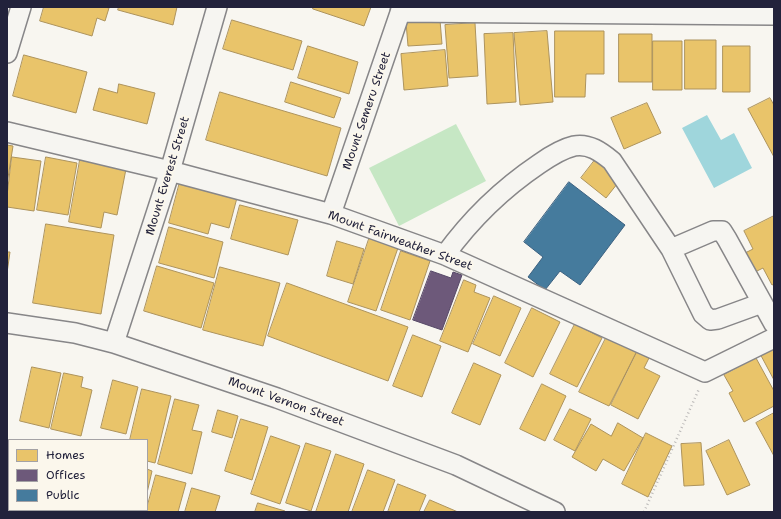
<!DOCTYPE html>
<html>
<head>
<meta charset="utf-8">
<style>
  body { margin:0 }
  #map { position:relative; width:781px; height:519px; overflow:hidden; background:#f8f6f0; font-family:"Shantell Sans",sans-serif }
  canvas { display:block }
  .frame { position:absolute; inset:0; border:8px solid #22223b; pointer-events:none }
  .legend { position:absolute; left:8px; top:439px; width:140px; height:72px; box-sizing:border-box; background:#fbf7ec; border:1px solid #a4a2a5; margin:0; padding:5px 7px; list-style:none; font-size:12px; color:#22223b }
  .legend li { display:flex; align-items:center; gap:8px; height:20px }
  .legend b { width:20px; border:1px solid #a4a2a5 }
</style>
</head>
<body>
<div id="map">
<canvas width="781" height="519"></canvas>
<div class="frame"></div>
<ul class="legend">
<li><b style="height:11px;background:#e9c46a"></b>Homes</li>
<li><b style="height:11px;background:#6d597a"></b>Offices</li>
<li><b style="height:11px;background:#457b9d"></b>Public</li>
</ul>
</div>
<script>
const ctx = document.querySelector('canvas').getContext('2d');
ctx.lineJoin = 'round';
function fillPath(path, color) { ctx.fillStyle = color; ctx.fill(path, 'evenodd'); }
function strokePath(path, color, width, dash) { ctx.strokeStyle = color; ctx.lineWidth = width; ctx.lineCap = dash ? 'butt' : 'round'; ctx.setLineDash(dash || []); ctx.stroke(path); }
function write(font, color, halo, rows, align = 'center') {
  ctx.font = font + ' "Shantell Sans",sans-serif'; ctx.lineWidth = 4; ctx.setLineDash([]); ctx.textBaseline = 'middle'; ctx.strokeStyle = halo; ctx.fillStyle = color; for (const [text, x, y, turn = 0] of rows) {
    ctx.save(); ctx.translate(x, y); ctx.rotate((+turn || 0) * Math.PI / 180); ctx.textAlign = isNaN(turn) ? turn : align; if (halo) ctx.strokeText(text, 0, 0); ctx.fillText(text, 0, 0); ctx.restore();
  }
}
const green = new Path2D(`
  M456,124L486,181L399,226L369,168Z`);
const water = new Path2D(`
  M707,115L721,140L734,133L752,168L714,188L682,128Z`);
const homes = new Path2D(`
  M44,7H105L109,8L105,21L97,18L92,36L40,21Z
  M119,7H177L173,25L118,10Z
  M313,7H371L364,26L313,9Z
  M232,20L302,41L293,70L223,49Z
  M440,20L442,44L408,46L406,22Z
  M475,23L478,76L449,78L445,25Z
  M547,31L553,102L520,105L514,33Z
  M555,31H604V74H586L585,97H555Z
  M513,33L516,102L487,104L484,34Z
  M619,34H652V82H619Z
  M685,40H716V89H685Z
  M653,41H682V90H653Z
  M308,46L358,62L349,94L298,78Z
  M723,46H750V92H723Z
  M445,50L448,86L404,90L401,54Z
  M24,55L87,72L76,113L13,96Z
  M291,82L341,98L334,118L285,102Z
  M119,84L155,93L147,124L93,110L99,88L117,93Z
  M220,92L341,128L327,176L206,140Z
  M770,98L774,105V157L748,109Z
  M647,103L661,133L624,149L611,118Z
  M7,145L13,146L7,184Z
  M12,157L41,161L34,211L7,207V196Z
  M46,157L77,163L68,215L37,210Z
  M80,160L126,169L117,215L104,212L101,228L69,222Z
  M595,160L621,179L606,198L581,178Z
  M181,178L238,194L229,228L211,223L208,234L169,223Z
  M240,205L298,220L288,255L231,239Z
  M774,216V284L772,285L763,268L755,272L745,253L753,249L744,231Z
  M46,224L114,235L101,314L33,303Z
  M169,227L223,242L214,278L159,263Z
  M370,236L399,245L376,311L348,302Z
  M337,241L364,249L353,284L327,276Z
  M401,251L430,261L410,320L381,310Z
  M7,252H10L7,273Z
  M157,266L214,283L201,328L144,311Z
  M220,267L280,283L263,346L203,330Z
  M464,280L476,285L474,292L490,298L468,352L440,341Z
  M287,283L408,327L388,381L268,336Z
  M494,296L521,308L500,356L473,344Z
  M532,308L560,322L533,377L505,363Z
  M575,324L602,338L577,387L550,374Z
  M413,335L441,346L422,397L393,386Z
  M607,336L637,351L609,406L579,392Z
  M774,341V380L758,350Z
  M637,352L649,358L644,368L660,376L638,419L611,405Z
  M756,358L774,391V406L744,422L729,393L733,391L724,375Z
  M474,363L501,375L480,425L452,413Z
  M32,367L61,373L49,428L20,421Z
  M64,373L83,377L81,387L92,390L81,436L51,429Z
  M113,380L138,387L126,434L101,428Z
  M542,384L566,396L545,441L520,429Z
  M142,389L171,396L155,463L147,461V440H130Z
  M175,399L199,405L192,430L202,432L192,474L158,464Z
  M570,409L591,419L575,451L554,440Z
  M218,410L238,416L232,438L212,432Z
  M774,413V456L756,423Z
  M241,419L268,427L252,480L225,471Z
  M618,423L643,438L624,471L603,459L596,471L572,457L591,424L611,436Z
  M646,433L672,446L648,497L622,484Z
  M271,436L300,446L280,504L251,494Z
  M7,440H9V490H7Z
  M729,440L750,485L727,495L706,451Z
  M306,443L331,451L311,511L286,503Z
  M701,443L704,485L684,486L681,444Z
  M336,454L364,464L348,512H316Z
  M147,469L152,471L147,493Z
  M368,470L395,480L383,512H352Z
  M156,475L186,483L178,512H146Z
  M398,484L426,495L419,512H388Z
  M192,488L220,496L215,512H185Z
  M430,500L458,512H424Z
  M258,503L285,511V512H255Z
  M77,510H107V512H80L77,511Z
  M112,510H143L142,512H111Z`);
const offices = new Path2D(`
  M431,271L451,278L453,272L462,275L442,330L413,320Z`);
const public = new Path2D(`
  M569,182L625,225L580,285L560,271L545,290L528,277L543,257L524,242Z`);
const path = new Path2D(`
  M644,512L699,389`);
const minor = new Path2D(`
  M400,12L774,15
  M7,53L21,7
  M7,132L170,171L331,214L445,255L705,372L774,338
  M331,214L402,7
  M445,255C471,219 502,189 539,164C549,157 561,149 574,146C589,143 601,152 612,161L671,249
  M762,303L718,319L710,320L703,314L671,249L713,231H722L727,239L774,324
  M7,323L75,333L114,343L277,398L456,465L555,512
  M114,343L170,171L217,7`);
const streetNames = [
  ["Mount Semeru Street",367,111,-71],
  ["Mount Everest Street",168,176,-73],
  ["Mount Fairweather Street",400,241,20],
  ["Mount Vernon Street",286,402,20]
];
fillPath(green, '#c6e7c4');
fillPath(water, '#9fd6dc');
fillPath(homes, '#e9c46a');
strokePath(homes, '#ad935c', 1);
fillPath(offices, '#6d597a');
strokePath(offices, '#564867', 1);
fillPath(public, '#457b9d');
strokePath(public, '#3a6080', 1);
strokePath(minor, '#878688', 22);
strokePath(path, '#bcbab9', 2.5, [1, 3]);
strokePath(minor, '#f6f5f1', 19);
write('12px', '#22223b', '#fbf7ec', streetNames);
</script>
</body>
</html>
